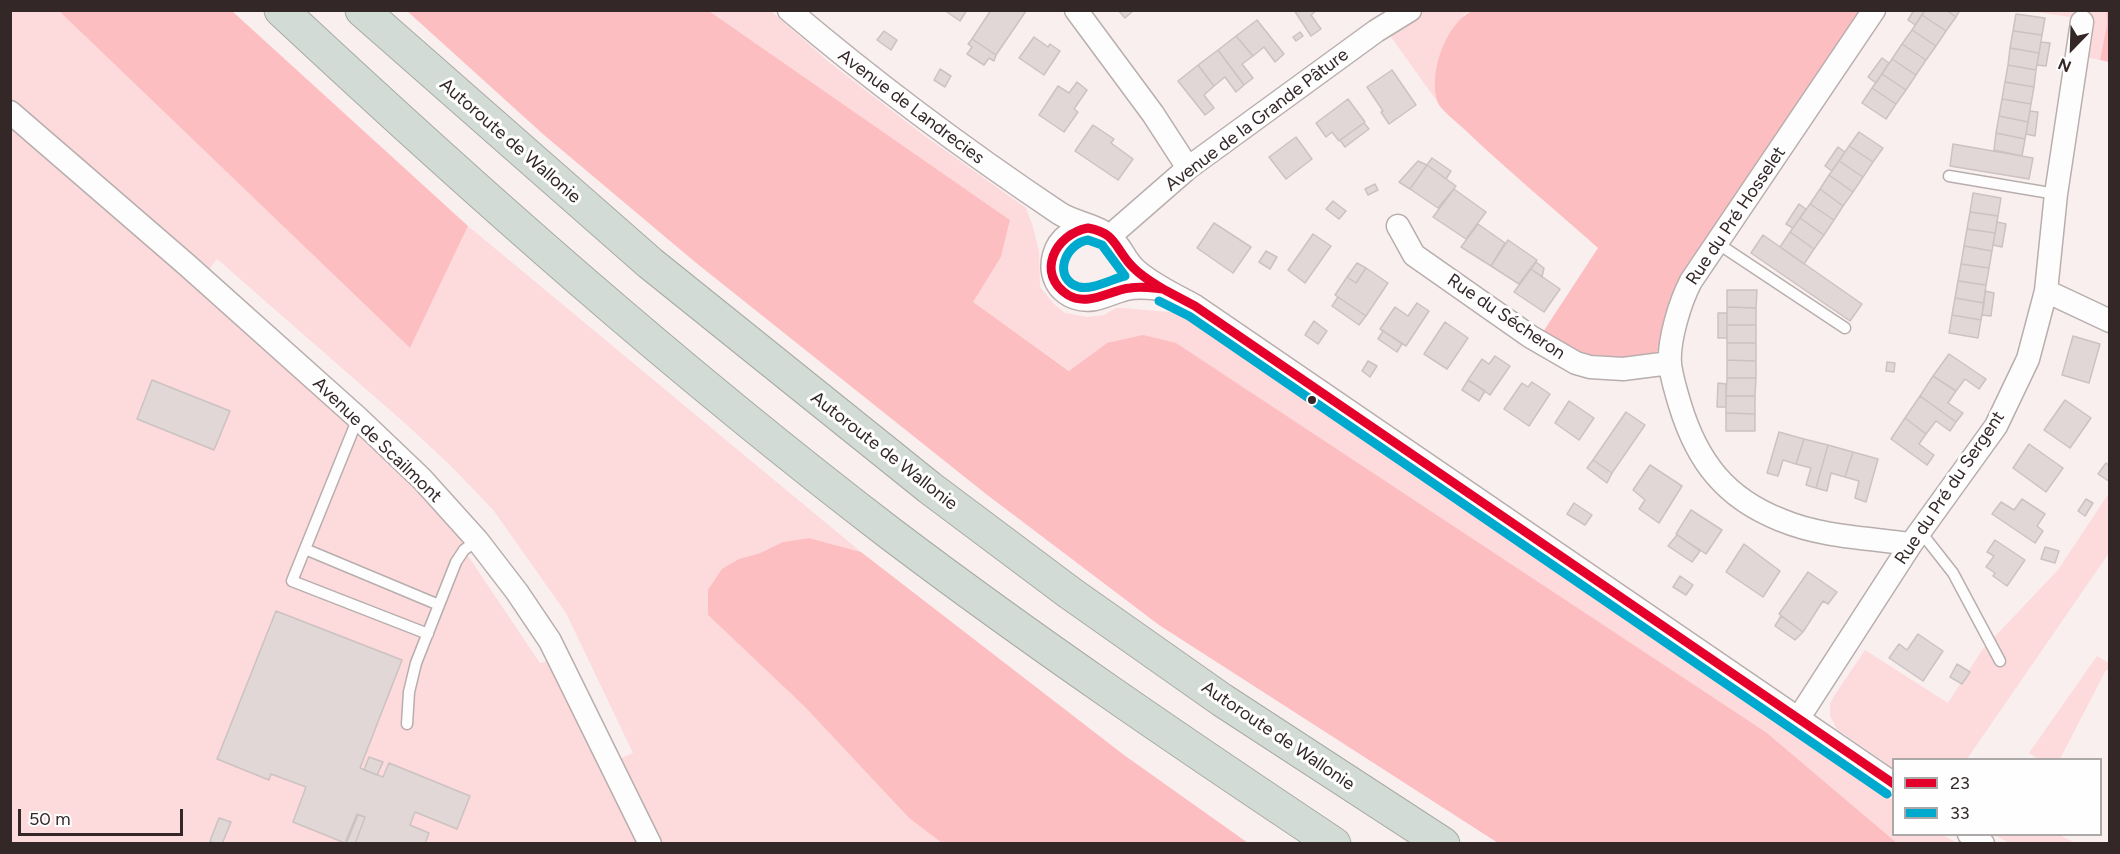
<!DOCTYPE html>
<html>
<head>
<meta charset="utf-8">
<style>
  body { margin:0 }
  #map { position:relative; width:2120px; height:854px; overflow:hidden; background:#faefef; font-family:Figtree,sans-serif }
  canvas { display:block }
  .frame { position:absolute; inset:0; border:12px solid #332728; pointer-events:none }
  .legend { position:absolute; left:1892px; top:758px; width:210px; height:78px; box-sizing:border-box; background:#fefefe; border:2px solid #ada8a8; margin:0; padding:8px 10px; list-style:none; font-size:18px; color:#332728 }
  .legend li { display:flex; align-items:center; gap:12px; height:30px }
  .legend b { width:30px; border:2px solid #ada8a8 }
  .north { position:absolute; left:2042px; top:18px; width:60px; height:60px; -webkit-text-stroke:4px #fefefe; paint-order:stroke; rotate:203deg; font-size:16px; font-weight:700; line-height:24px; text-align:center; color:#332728 }
  .north::after { content:''; display:block; margin:auto; width:21px; height:27px; background:#332728; clip-path:polygon(50% 0,100% 100%,50% 72%,0 100%) }
  .scale { position:absolute; left:18px; top:809px; width:165px; height:27px; box-sizing:border-box; border:3px solid #332728; border-top:0; padding-left:8px; font-size:18px; line-height:21px; white-space:nowrap; color:#332728; -webkit-text-stroke:4px #fefefe; paint-order:stroke }
</style>
</head>
<body>
<div id="map">
<canvas width="2120" height="854"></canvas>
<div class="frame"></div>
<ul class="legend">
<li><b style="height:8px;background:#e4002b"></b>23</li>
<li><b style="height:8px;background:#00a9ce"></b>33</li>
</ul>
<div class="north">N</div>
<div class="scale">50 m</div>
</div>
<script>
const ctx = document.querySelector('canvas').getContext('2d');
ctx.lineJoin = 'round';
function fillPath(path, color) { ctx.fillStyle = color; ctx.fill(path, 'evenodd'); }
function strokePath(path, color, width, dash) { ctx.strokeStyle = color; ctx.lineWidth = width; ctx.lineCap = dash ? 'butt' : 'round'; ctx.setLineDash(dash || []); ctx.stroke(path); }
function write(font, color, halo, rows, align = 'center') {
  ctx.font = font + ' Figtree,sans-serif'; ctx.lineWidth = 6; ctx.setLineDash([]); ctx.textBaseline = 'middle'; ctx.strokeStyle = halo; ctx.fillStyle = color; for (const [text, x, y, turn = 0] of rows) {
    ctx.save(); ctx.translate(x, y); ctx.rotate((+turn || 0) * Math.PI / 180); ctx.textAlign = isNaN(turn) ? turn : align; if (halo) ctx.strokeText(text, 0, 0); ctx.fillText(text, 0, 0); ctx.restore();
  }
}
const green = new Path2D(`
  M10,11H59L410,348L468,226L861,552L809,538L783,542L760,553L739,559L708,615L804,706L909,818L942,843H11ZM217,259L407,425L452,467L494,511L566,613L633,753L610,763L558,658L540,663L464,550L477,540L202,278Z
  M709,11H771L830,63L922,134L1026,208L1033,227L1039,251L1040,287L1053,303L1065,313L1088,317L1104,315L1116,308H1122L1180,313L1893,800L1894,834L1943,835L1957,843H1897L1767,733L1107,343L1070,371L972,302L1001,257L1010,220Z
  M1410,11H1472L1464,14L1436,80L1439,104L1383,26Z
  M2030,11H2106L2107,24L2100,60L2081,56L2083,19Z
  M2109,493V553L1967,759L1894,760L1893,768L1837,729L1830,716V704L1834,696L1865,650L1948,703L1982,650L2058,570Z
  M2097,656L2109,663V671L2106,670L2060,759H2038L2029,753Z
  M1995,835H2059L2076,843H2009Z`);
const forest = new Path2D(`
  M59,11H232L468,226L410,348Z
  M407,11H709L1010,220L1001,257L973,302L1069,371L1107,343L1143,335L1176,343L1767,733L1897,843H1498L1159,625L986,494L695,262L544,135Z
  M1472,11H1864L1664,345L1650,358L1600,364L1541,335L1598,248C1553,208 1507,170 1464,129C1458,123 1441,110 1438,103C1427,75 1446,23 1472,11Z
  M2106,11H2109V62L2100,60L2107,24Z
  M809,538L861,552L1124,755L1248,843H942L909,818L804,706L708,615V590L722,569L739,559L760,553L783,542Z`);
const building = new Path2D(`
  M944,10H967L960,21Z
  M991,10L1026,11L996,55L972,39Z
  M1118,10H1134L1125,18Z
  M1294,10H1317L1311,15L1321,29L1311,36Z
  M1914,10H1925L1915,25L1908,20Z
  M1925,10H1946L1956,17L1946,31L1922,15Z
  M1946,10H1960L1956,17Z
  M2016,14L2045,18L2042,35L2013,31Z
  M1922,15L1946,31L1936,46L1912,30Z
  M1257,20L1284,54L1275,62L1264,47L1253,56L1236,36Z
  M1912,30L1936,46L1926,60L1902,44Z
  M884,31L897,40L891,50L877,40Z
  M2013,31L2042,35L2039,53L2010,48Z
  M1300,32L1303,36L1296,41L1293,37Z
  M1236,36L1253,56L1242,64L1253,78L1244,85L1218,50Z
  M1034,37L1048,47L1050,44L1060,51L1044,75L1019,58Z
  M972,39L996,55L994,61L989,58L984,65L967,54L972,47L968,44Z
  M2041,42L2050,43L2046,66L2037,65Z
  M1902,44L1926,60L1916,75L1892,59Z
  M2010,48L2039,53L2036,70L2008,65Z
  M1218,50L1244,85L1236,92L1225,77L1214,86L1198,65Z
  M1882,58L1889,63L1876,83L1868,77Z
  M1892,59L1916,75L1906,90L1882,74Z
  M1198,65L1214,86L1204,95L1214,108L1205,115L1178,81Z
  M2008,65L2036,70L2034,87L2005,82Z
  M940,69L951,76L945,87L934,80Z
  M1392,70L1416,105L1389,124L1381,112L1383,111L1367,87Z
  M1882,74L1906,90L1896,104L1872,88Z
  M1077,82L1087,90L1074,109L1078,112L1064,132L1039,115L1058,86L1069,93Z
  M2005,82L2034,87L2031,104L2002,99Z
  M1872,88L1896,104L1886,119L1862,103Z
  M1348,99L1365,122L1339,141L1332,132L1326,137L1316,123Z
  M2002,99L2031,104L2028,122L1999,116Z
  M2030,111L2038,112L2035,136L2026,134Z
  M1999,116L2028,122L2025,139L1996,133Z
  M1364,123L1369,129L1345,147L1340,140Z
  M1093,125L1114,139L1111,143L1133,159L1118,180L1075,151Z
  M1859,132L1883,148L1873,162L1849,146Z
  M1996,133L2025,139L2022,156L1994,150Z
  M1296,137L1312,159L1286,179L1269,157Z
  M1953,144L2033,158L2029,179L1950,166Z
  M1849,146L1873,162L1863,177L1839,161Z
  M1838,147L1845,152L1832,171L1825,166Z
  M1432,158L1451,171L1446,179L1427,165Z
  M1418,161L1427,165L1410,189L1399,182Z
  M1839,161L1863,177L1853,192L1829,175Z
  M1427,165L1456,186L1438,208L1410,189Z
  M1829,175L1853,192L1843,206L1820,189Z
  M1375,184L1378,190L1368,195L1365,189Z
  M1454,189L1486,212L1466,239L1433,217Z
  M1820,189L1843,206L1834,220L1810,204Z
  M1973,193L2001,198L1998,216L1970,212Z
  M1333,201L1346,211L1339,219L1326,209Z
  M1799,204L1806,209L1793,228L1786,224Z
  M1810,204L1834,220L1824,235L1800,218Z
  M1970,212L1998,216L1995,233L1967,229Z
  M1800,218L1824,235L1814,249L1790,232Z
  M1997,222L2006,224L2002,247L1993,245Z
  M1214,223L1251,247L1233,273L1197,248Z
  M1478,224L1505,243L1491,266L1461,247Z
  M1967,229L1995,233L1992,251L1964,246Z
  M1790,232L1814,249L1804,264L1780,247Z
  M1313,234L1331,246L1305,283L1288,270Z
  M1763,235L1862,304L1850,321L1751,253Z
  M1508,240L1537,260L1519,284L1491,266Z
  M1964,246L1992,251L1989,268L1961,264Z
  M1266,251L1277,257L1270,269L1259,262Z
  M1536,262L1544,268L1542,277L1531,269Z
  M1357,263L1366,268L1356,283L1347,277Z
  M1961,264L1989,268L1986,285L1958,281Z
  M1366,268L1388,283L1366,316L1335,295L1347,277L1356,283Z
  M1531,269L1560,289L1544,312L1514,292Z
  M1958,281L1986,285L1984,303L1955,298Z
  M1727,290H1757L1756,308L1727,307Z
  M1985,291L1994,293L1991,316L1982,315Z
  M1338,297L1366,316L1359,325L1332,306Z
  M1955,298L1984,303L1981,320L1952,315Z
  M1417,303L1429,311L1406,346L1380,329L1395,307L1408,316Z
  M1727,307L1756,308V325H1727Z
  M1718,313H1727V338H1718Z
  M1952,315L1981,320L1978,338L1949,333Z
  M1314,321L1327,331L1318,344L1305,335Z
  M1445,322L1468,338L1447,369L1424,354Z
  M1727,325H1756V343H1727Z
  M1383,331L1402,344L1397,352L1378,339Z
  M2073,336L2100,344L2089,383L2062,375Z
  M1727,343H1756V361L1727,360Z
  M1949,354L1986,379L1979,389L1965,379L1956,391L1933,376Z
  M1495,356L1510,366L1490,395L1468,380L1482,359L1489,364Z
  M1727,360L1756,361V378H1727Z
  M1368,361L1377,366L1370,377L1362,371Z
  M1887,362L1895,363L1894,372L1886,371Z
  M1933,376L1956,391L1948,403L1963,413L1956,422L1920,396Z
  M1727,378H1756L1755,396H1726Z
  M152,380L230,411L214,450L137,419Z
  M1468,380L1485,391L1479,401L1462,390Z
  M1532,382L1550,394L1529,426L1504,409L1522,383L1528,387Z
  M1718,383L1726,384V407H1717Z
  M1726,396H1755V414L1726,413Z
  M1920,396L1956,422L1950,431L1936,421L1926,434L1905,418Z
  M2065,400L2091,418L2070,448L2044,430Z
  M1569,401L1594,418L1579,440L1555,423Z
  M1626,412L1645,425L1612,473L1593,460Z
  M1726,413L1755,414V431H1726Z
  M1905,418L1926,434L1919,444L1934,455L1927,465L1891,439Z
  M1779,432L1804,439L1796,464L1783,460L1778,476L1767,473Z
  M1804,439L1828,445L1816,488L1806,485L1811,468L1796,464Z
  M2029,444L2063,468L2046,492L2013,468Z
  M1828,445L1853,452L1845,477L1831,473L1827,491L1816,488Z
  M1853,452L1878,459L1866,502L1855,498L1859,481L1845,477Z
  M1593,460L1612,473L1607,483L1587,468Z
  M2106,463L2110,466V482L2098,474Z
  M1650,465L1682,486L1659,523L1639,509L1645,500L1633,490Z
  M2022,499L2045,514L2037,526L2043,531L2035,543L1992,514L2001,502L2014,510Z
  M2086,499L2093,503L2085,516L2078,511Z
  M1574,503L1592,515L1585,525L1567,514Z
  M1691,510L1722,530L1706,554L1676,534Z
  M1677,535L1700,551L1692,562L1668,546Z
  M1995,540L2025,560L2007,586L1993,576L1995,573L1986,567L1994,556L1987,552Z
  M1744,544L1780,571L1763,597L1726,572Z
  M2045,547L2059,551L2055,563L2041,559Z
  M1808,572L1837,592L1828,604L1823,601L1803,632L1779,614Z
  M1680,576L1693,585L1686,595L1673,587Z
  M276,611L402,660L360,768L383,777L389,763L470,796L457,829L415,812L410,825L429,833L425,844H355L365,817L357,814L345,843L293,822L306,787L271,774L269,780L217,759Z
  M1781,616L1803,632L1795,640L1775,626Z
  M1918,634L1943,651L1923,681L1889,658L1899,644L1907,650Z
  M1957,664L1970,672L1962,684L1950,677Z
  M369,757L383,762L377,775L364,770Z
  M358,815L365,817L355,844H346Z
  M219,818L231,822L222,844H216L210,841Z`);
const service = new Path2D(`
  M1949,176L2056,194
  M1717,243L1845,328
  M358,418L292,581L428,634
  M1920,531L1953,573L2000,661
  M305,549L439,605
  M407,724L409,692L416,663L456,562L464,550L477,540`);
const minor = new Path2D(`
  M789,10C875,83 965,150 1059,213C1074,223 1094,224 1108,235C1121,244 1124,260 1136,270C1153,285 1175,295 1195,306L1894,784
  M1076,10L1153,114L1188,168
  M1874,10L1691,281C1680,302 1668,341 1670,365C1672,378 1676,392 1680,405C1697,461 1725,498 1781,520C1821,537 1869,538 1911,544
  M10,112L187,265L358,418L422,479L477,540L517,592L550,641L650,844
  M1398,226L1414,255L1531,337L1576,363L1590,367L1623,369L1670,363
  M1094,229C1052,222 1035,284 1076,298C1094,304 1109,293 1126,289C1138,286 1151,288 1163,289
  M1110,236L1188,168L1376,31L1410,10
  M2046,291L2110,321
  M1798,719L1911,544L1996,426L2028,359L2046,291L2056,194L2082,22
  M1969,834L1983,844`);
const motorway = new Path2D(`
  M281,10C477,193 678,371 891,534C1035,643 1184,744 1334,844
  M362,10L650,263L930,488L1070,593L1222,700L1443,844`);
const bus1 = new Path2D(`
  M1088,228C1115,233 1114,245 1129,263C1138,274 1151,282 1163,289C1152,288 1141,286 1130,288C1110,290 1088,307 1068,295C1035,274 1055,234 1088,228Z
  M1163,289L1195,306L1894,784`);
const bus2 = new Path2D(`
  M1088,240L1102,245L1125,276C1112,279 1093,290 1079,287C1052,279 1064,244 1088,240Z
  M1159,301L1189,316L1887,794`);
const markers = [
  [1312,400,5,"#332728"]
];
const streetNames = [
  ["Avenue de Landrecies",911,107,37],
  ["Avenue de la Grande Pâture",1257,120,-37],
  ["Autoroute de Wallonie",510,141,41],
  ["Rue du Pré Hosselet",1736,216,-56],
  ["Rue du Sécheron",1506,317,34],
  ["Avenue de Scailmont",377,440,44],
  ["Autoroute de Wallonie",884,451,38],
  ["Rue du Pré du Sergent",1950,488,-56],
  ["Autoroute de Wallonie",1278,736,34]
];
fillPath(green, '#fddadb');
fillPath(forest, '#fdbec1');
fillPath(building, '#e1d7d7');
strokePath(building, '#cdc2c2', 1.5);
strokePath(service, '#b8aeae', 13);
strokePath(minor, '#b8aeae', 25);
strokePath(motorway, '#a6aca5', 35);
strokePath(service, '#fefdfd', 10);
strokePath(minor, '#fefdfd', 22);
strokePath(motorway, '#d2dbd5', 33);
strokePath(bus1, '#e4002b', 9);
strokePath(bus2, '#00a9ce', 9);
for (const [x, y, r, color] of markers) { const dot = new Path2D(); dot.arc(x, y, r, 0, 2 * Math.PI); ctx.fillStyle = color; ctx.fill(dot); strokePath(dot, '#fefefe', 2); }
write('18px', '#332728', '#fefefe', streetNames);
</script>
</body>
</html>
